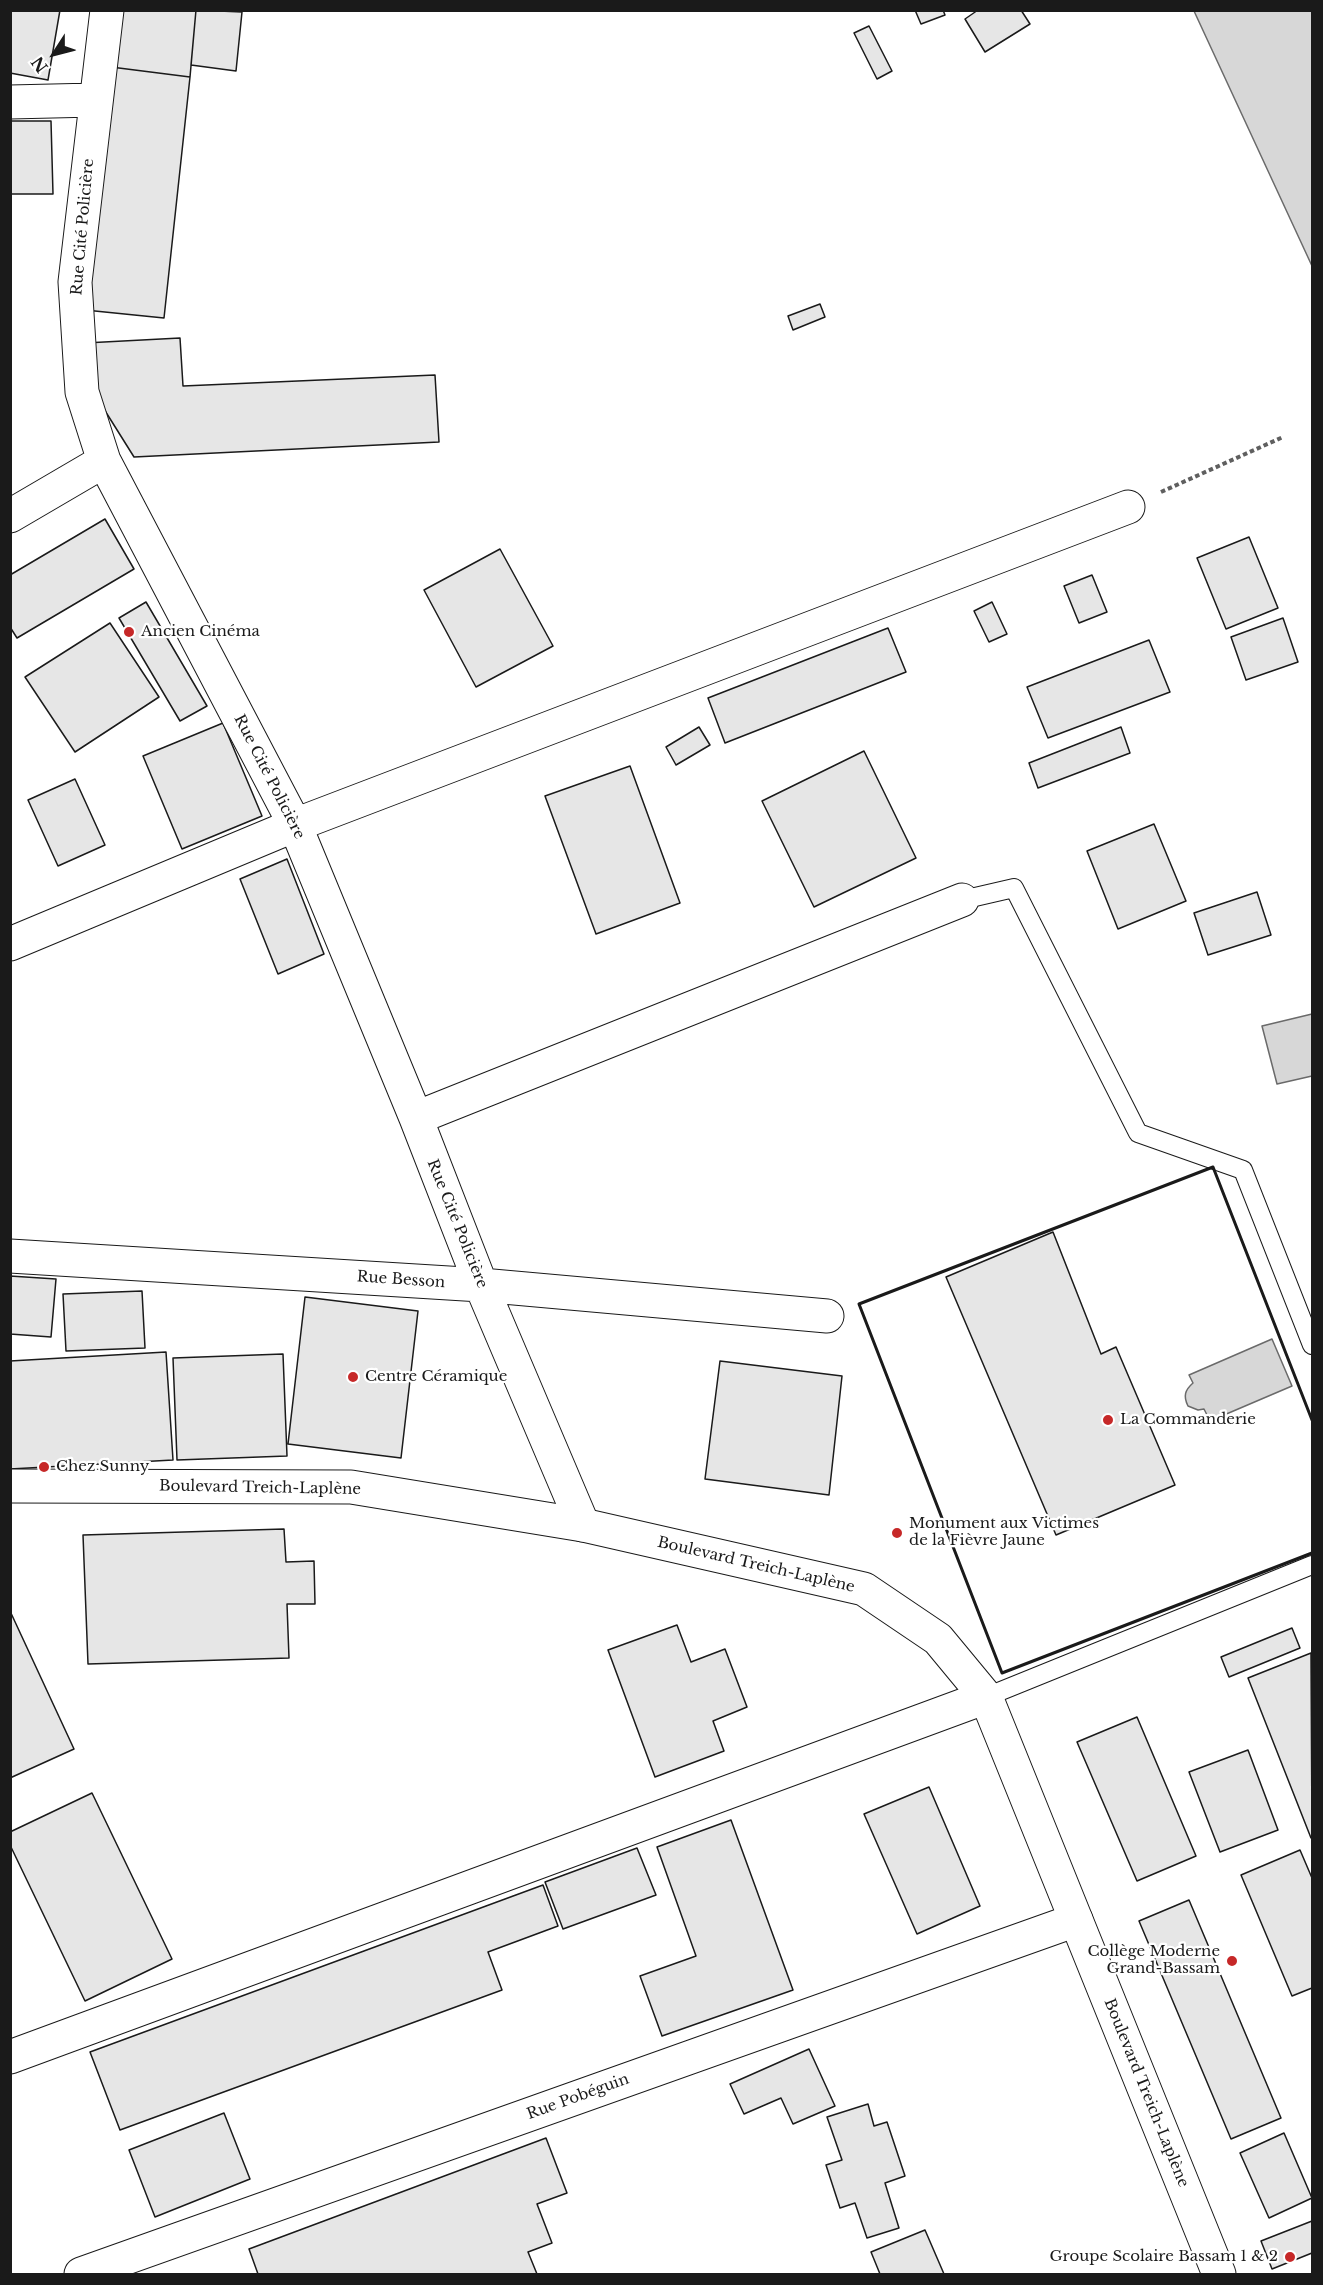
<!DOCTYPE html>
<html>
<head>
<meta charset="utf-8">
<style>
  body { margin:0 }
  #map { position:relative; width:1323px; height:2285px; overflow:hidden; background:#fff; font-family:"Libre Baskerville",serif }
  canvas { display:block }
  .frame { position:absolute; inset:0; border:12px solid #1a1a1a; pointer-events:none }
  .north { position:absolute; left:24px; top:24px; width:60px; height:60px; -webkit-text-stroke:4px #fff; paint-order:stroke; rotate:234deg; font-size:16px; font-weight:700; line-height:24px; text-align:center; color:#1a1a1a }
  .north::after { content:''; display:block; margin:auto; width:21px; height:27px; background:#1a1a1a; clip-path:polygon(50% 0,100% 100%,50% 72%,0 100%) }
</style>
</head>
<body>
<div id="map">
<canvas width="1323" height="2285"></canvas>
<div class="frame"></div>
<div class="north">N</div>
</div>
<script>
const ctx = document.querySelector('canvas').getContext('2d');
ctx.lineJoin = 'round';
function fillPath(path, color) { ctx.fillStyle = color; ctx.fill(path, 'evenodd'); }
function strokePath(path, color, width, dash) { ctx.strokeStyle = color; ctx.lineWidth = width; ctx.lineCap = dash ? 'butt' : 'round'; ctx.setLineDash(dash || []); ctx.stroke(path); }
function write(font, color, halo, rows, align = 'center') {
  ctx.font = font + ' "Libre Baskerville",serif'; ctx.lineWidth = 4.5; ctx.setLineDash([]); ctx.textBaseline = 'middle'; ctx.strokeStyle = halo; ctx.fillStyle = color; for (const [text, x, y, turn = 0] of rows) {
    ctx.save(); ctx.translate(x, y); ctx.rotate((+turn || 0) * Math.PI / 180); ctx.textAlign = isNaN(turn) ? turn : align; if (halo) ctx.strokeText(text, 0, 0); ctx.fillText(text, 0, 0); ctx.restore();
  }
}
const water = new Path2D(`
  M1194,11H1312V266Z
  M1312,1014V1076L1277,1084L1262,1026Z
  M1272,1339L1292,1386L1210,1421L1204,1409L1198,1410L1188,1406C1183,1396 1185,1390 1193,1383L1189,1375Z`);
const building = new Path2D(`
  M10,10H60L48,80L10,73Z
  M117,10H196L190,77L111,67Z
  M196,10L242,12L236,71L191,65Z
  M915,10H943L945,15L921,24Z
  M978,10H1021L1030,24L985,52L965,19Z
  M869,26L892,71L877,79L854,33Z
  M111,67L190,77L164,318L85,310Z
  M10,121H51L53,194H10Z
  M820,304L825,317L793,330L788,316Z
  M180,338L183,386L435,375L439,442L134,457L87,382L85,343Z
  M105,519L134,569L17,638L10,627V575Z
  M1249,537L1278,608L1226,629L1197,558Z
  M500,549L553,646L476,687L424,590Z
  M1092,575L1107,612L1079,623L1064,586Z
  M146,602L207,706L180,721L119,618Z
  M992,602L1007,634L989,642L974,611Z
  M1283,618L1298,662L1246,680L1231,637Z
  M110,623L159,697L75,752L25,677Z
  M888,628L906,672L725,743L708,698Z
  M1149,640L1170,692L1048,738L1027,687Z
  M223,723L262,816L182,849L143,756Z
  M699,727L710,745L676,765L666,747Z
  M1121,727L1130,753L1038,788L1029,763Z
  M864,751L916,858L814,907L762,801Z
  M630,766L680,903L596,934L545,796Z
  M75,779L105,845L58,866L28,800Z
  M1154,824L1186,901L1118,929L1087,851Z
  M287,859L324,954L278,974L240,879Z
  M1257,892L1271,935L1208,955L1194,913Z
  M1053,1232L1101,1354L1116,1347L1175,1485L1056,1535L946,1277Z
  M10,1276L56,1279L51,1337L10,1334Z
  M142,1291L145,1348L66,1351L63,1294Z
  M305,1297L418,1311L401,1458L288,1444Z
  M166,1352L173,1460L10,1469V1361Z
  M283,1354L287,1456L177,1460L173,1358Z
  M720,1361L842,1376L829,1495L705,1479Z
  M284,1529L286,1562L314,1561L315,1604H287L289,1658L88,1664L83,1535Z
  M10,1611L74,1749L10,1778Z
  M677,1625L691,1662L725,1649L747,1707L713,1721L724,1751L655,1777L608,1650Z
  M1292,1628L1300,1648L1229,1677L1221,1657Z
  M1311,1653L1312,1838H1311L1248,1678Z
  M1137,1717L1196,1856L1137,1881L1077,1742Z
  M1248,1750L1278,1830L1220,1852L1189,1772Z
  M929,1787L980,1906L917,1934L864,1814Z
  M92,1793L172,1959L85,2001L10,1845V1832Z
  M731,1820L793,1990L662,2036L640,1976L696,1956L657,1847Z
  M637,1848L656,1895L563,1929L545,1882Z
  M1300,1850L1312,1878V1988L1292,1996L1241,1875Z
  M543,1885L558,1926L488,1952L502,1990L120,2130L90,2052Z
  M1189,1900L1281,2118L1231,2139L1139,1921Z
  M809,2049L835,2106L793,2124L781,2098L744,2114L730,2084Z
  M868,2104L874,2126L887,2122L905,2176L885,2183L899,2228L867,2238L855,2203L840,2208L826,2165L842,2160L827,2117Z
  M224,2113L250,2179L155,2217L129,2150Z
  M1284,2133L1312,2198L1269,2218L1240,2153Z
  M546,2138L567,2193L537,2204L552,2243L528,2252L537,2274H258L249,2249Z
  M1312,2221V2253L1272,2269L1261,2241Z
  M925,2230L944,2274H880L871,2252Z`);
const path = new Path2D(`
  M1161,492L1283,437`);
const service = new Path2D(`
  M962,900L1014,888L1138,1133L1243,1170L1312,1345
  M986,1697L1312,1565`);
const minor = new Path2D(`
  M107,10L75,282L82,392L104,461L295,825L416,1118L481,1285L583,1525
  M10,102L95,100
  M10,516L104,461
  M10,944L295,825L1128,507
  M416,1118L962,900
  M10,1256L481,1285L827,1316
  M10,2057L986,1697
  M81,2274L1076,1920`);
const tertiary = new Path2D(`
  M10,1486L351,1487L583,1525L864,1589L938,1639L986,1697L1219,2274`);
const wall = new Path2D(`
  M1312,1420L1213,1167L859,1304L1002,1673L1312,1553`);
const markers = [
  [129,632,6,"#c62828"],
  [353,1377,6,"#c62828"],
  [1108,1420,6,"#c62828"],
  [44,1467,6,"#c62828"],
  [897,1533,6,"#c62828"],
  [1232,1961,6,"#c62828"],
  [1290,2257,6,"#c62828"]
];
const streetNames = [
  ["Rue Cité Policière",83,227,-85],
  ["Rue Cité Policière",269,777,63],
  ["Rue Cité Policière",457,1224,68],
  ["Rue Besson",401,1280,4],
  ["Boulevard Treich-Laplène",260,1488,1],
  ["Boulevard Treich-Laplène",756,1565,13],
  ["Boulevard Treich-Laplène",1146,2093,68],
  ["Rue Pobéguin",578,2097,-20]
];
const poiNames = [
  ["Ancien Cinéma",141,632],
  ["Centre Céramique",365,1377],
  ["La Commanderie",1120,1420],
  ["Chez Sunny",56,1467],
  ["Monument aux Victimes",909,1524],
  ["de la Fièvre Jaune",909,1541],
  ["Collège Moderne",1220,1952,"right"],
  ["Grand-Bassam",1220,1969,"right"],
  ["Groupe Scolaire Bassam 1 & 2",1278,2257,"right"]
];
fillPath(water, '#d7d7d7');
strokePath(water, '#6a6a6a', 1.5);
fillPath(building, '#e6e6e6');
strokePath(building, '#1a1a1a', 1.5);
strokePath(service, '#1a1a1a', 20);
strokePath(minor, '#1a1a1a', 35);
strokePath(tertiary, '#1a1a1a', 35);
strokePath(path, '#5f5f5f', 4, [4.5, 3]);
strokePath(service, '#fff', 18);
strokePath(minor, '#fff', 33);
strokePath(tertiary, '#fff', 33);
strokePath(wall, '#1a1a1a', 3);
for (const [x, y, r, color] of markers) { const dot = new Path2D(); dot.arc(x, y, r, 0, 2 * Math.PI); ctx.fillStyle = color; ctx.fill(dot); strokePath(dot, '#fff', 2); }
write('15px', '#1a1a1a', '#fff', streetNames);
write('15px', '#1a1a1a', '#fff', poiNames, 'left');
</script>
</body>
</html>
